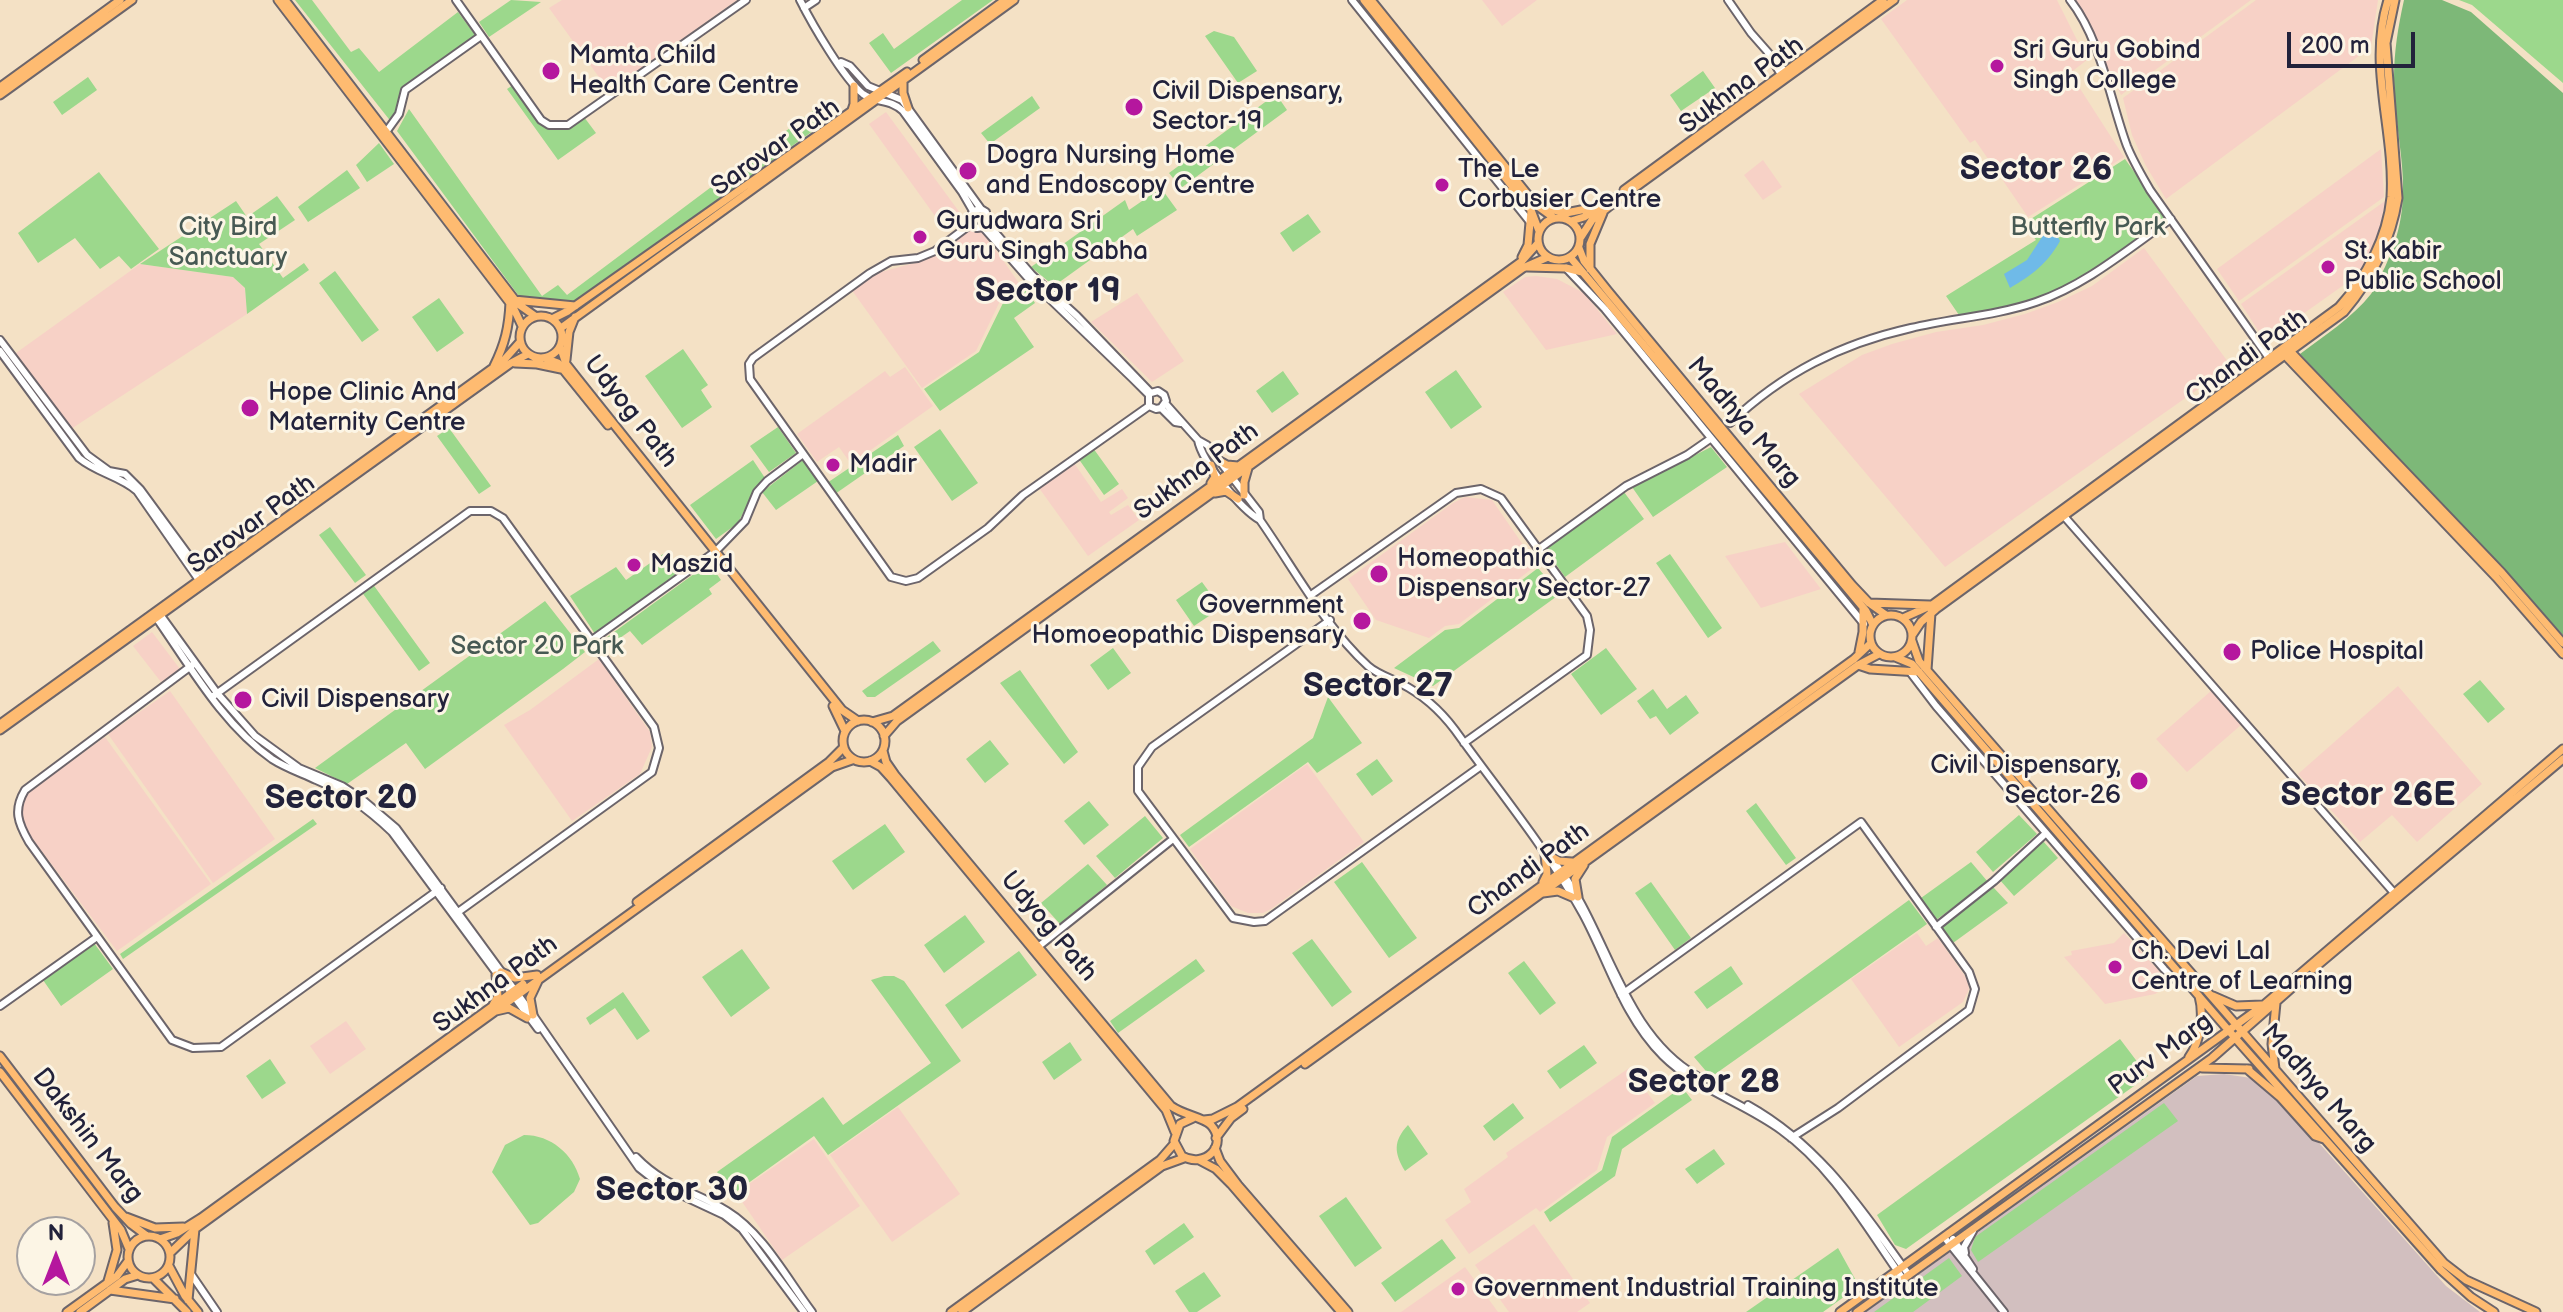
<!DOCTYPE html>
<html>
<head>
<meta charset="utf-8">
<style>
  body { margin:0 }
  #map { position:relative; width:2563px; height:1312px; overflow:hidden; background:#f4e1c5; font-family:"Balsamiq Sans",sans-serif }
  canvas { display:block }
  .north { position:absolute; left:16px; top:1216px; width:80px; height:80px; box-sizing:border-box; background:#fcf5e5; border:2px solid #a5a1a1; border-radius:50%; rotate:0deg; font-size:22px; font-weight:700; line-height:32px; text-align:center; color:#22223b }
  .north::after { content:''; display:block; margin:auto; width:28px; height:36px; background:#b5179e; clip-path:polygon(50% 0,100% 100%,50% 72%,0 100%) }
  .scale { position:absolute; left:2287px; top:32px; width:128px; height:36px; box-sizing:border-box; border:4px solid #22223b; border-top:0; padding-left:10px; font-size:24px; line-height:28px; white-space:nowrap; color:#22223b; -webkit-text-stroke:6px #fcf5e5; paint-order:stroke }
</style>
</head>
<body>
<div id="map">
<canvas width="2563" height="1312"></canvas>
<div class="north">N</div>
<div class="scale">200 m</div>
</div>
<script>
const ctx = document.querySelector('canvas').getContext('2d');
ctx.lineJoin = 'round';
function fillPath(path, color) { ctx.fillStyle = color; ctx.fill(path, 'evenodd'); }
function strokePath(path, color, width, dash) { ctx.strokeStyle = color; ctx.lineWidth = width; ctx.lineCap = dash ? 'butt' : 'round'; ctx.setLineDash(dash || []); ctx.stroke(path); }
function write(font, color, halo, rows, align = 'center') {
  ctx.font = font + ' "Balsamiq Sans",sans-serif'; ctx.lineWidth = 6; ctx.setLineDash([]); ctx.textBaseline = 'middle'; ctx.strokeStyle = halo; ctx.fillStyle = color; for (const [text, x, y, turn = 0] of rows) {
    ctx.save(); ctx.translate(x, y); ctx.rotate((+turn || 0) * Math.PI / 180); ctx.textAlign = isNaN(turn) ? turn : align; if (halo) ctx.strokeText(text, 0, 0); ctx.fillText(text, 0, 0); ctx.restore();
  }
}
const built = new Path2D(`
  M562,0H737L609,91L549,8Z
  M1482,0H1537L1502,26Z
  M1907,0H2057L2087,60L2070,73L2124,157L2028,217L1975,140L1970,143L1881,19Z
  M2075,0H2251L2121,95Z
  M2256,0H2378L2371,47L2166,199L2146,166L2132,135L2123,98Z
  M886,112L963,217L945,230L869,124Z
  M2381,149L2384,197L2239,301L2217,269Z
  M1763,160L1782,187L1763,200L1744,175Z
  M2385,201L2380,228L2362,272L2265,341L2241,304Z
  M973,228L981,229L1021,286L1001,299L976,351L922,388L851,289L881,272L922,261L941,253Z
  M2144,248L2231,366L1945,567L1799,394L1862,355L1892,344L1936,332L1983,325L2025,314L2058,302L2092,286Z
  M140,264L233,277L245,288L247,314L71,429L16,353Z
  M1536,276L1557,279L1584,293L1617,334L1546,350L1503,292L1525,277Z
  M1137,293L1184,361L1152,382L1091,322Z
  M905,367L933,406L851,464L839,447L817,462L797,434L885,371L890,377Z
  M1074,463L1101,502L1122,489L1128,498L1109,512L1111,515L1128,505L1139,520L1088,556L1039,488Z
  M1465,497L1492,500L1537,565L1459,624L1445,626L1429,638L1376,620L1348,579L1453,503Z
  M1785,542L1821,589L1761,608L1725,556Z
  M152,632L180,669L161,682L133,646Z
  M599,659L650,732L652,747L640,774L572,821L504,725L530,710Z
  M2398,686L2482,784L2417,842L2392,815L2360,842L2298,774Z
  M170,691L275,839L213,883L108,734Z
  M2211,691L2241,725L2187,772L2156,739Z
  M105,737L211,884L117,951L28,833L21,819L23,800L31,790Z
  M1307,764L1364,842L1271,909L1263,913H1248L1231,906L1190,849Z
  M1917,933L1926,946L1938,938L1967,979L1969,989L1963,1002L1899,1047L1851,979Z
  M2124,933L2171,984L2155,994L2105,1004L2064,957L2072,955L2071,951L2114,943Z
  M346,1021L366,1049L330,1074L310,1046Z
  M1629,1068L1655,1103L1607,1137L1597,1170L1540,1212L1536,1208L1469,1254L1445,1220L1471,1202L1464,1189L1508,1157L1506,1153Z
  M898,1107L960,1194L892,1242L830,1155Z
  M814,1139L860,1206L782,1260L736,1193Z
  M1534,1224L1590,1303L1577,1312H1509L1475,1265Z
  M1465,1267L1498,1312H1401Z`);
const industrial = new Path2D(`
  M2224,1074L2251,1078L2271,1089L2446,1286L2480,1312H1866L2197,1076Z`);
const green = new Path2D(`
  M295,0H312L351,52L359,48L379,72L458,12L475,35L401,90L392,123Z
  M511,0L541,2L489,37L479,22Z
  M962,0H993L891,73L869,43L883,33L894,49Z
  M2459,0H2563V83L2472,5Z
  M1214,31L1234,37L1257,71L1238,83L1205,36Z
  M1703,71L1715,88L1681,111L1670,95Z
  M88,77L97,90L62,115L53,102Z
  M513,85L549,127L569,128L584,117L596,133L558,160L507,89Z
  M1276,94L1287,110L1181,188L1169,173Z
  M1032,96L1040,108L990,144L981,133Z
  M822,104L831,118L571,305L551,309L524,303L397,131L409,109L542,296L558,285L567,295Z
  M379,143L394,164L367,182L356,165Z
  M2125,159L2168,219C2127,248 2087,279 2040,298C2016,308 1987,312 1961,318L1946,296L2036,240L2023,224Z
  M347,170L360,188L308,222L298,207Z
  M99,172L159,249L131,269L119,256L100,269L75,238L38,263L18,233Z
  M1161,188L1177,210L1137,236L1133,229L1054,286L1031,267L1125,200L1129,210Z
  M277,196L295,220L259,244L283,278L304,263L309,270L247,314L245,288L233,277L140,264L236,201L247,217Z
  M1308,214L1321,232L1293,252L1280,233Z
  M335,271L379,330L362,342L319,283Z
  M1024,287L1035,303L1014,318L1034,347L940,411L924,389L979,352L1004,301Z
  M439,298L464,333L437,352L412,317Z
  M683,349L708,385L701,390L712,407L682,428L645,376Z
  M1456,370L1482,407L1451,429L1425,392Z
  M1283,371L1299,394L1272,413L1256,391Z
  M778,427L796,453L769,472L750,446Z
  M449,428L491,486L479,494L437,436Z
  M940,429L978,483L952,501L914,447Z
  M898,435L904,446L835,494L827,483Z
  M1711,447L1727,467L1653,517L1632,487Z
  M1093,448L1119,484L1104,495L1078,458Z
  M753,460L765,478L755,489L738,523L716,539L690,505Z
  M803,460L818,481L776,510L762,492Z
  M1624,492L1644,519L1565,577L1545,549Z
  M330,527L366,575L355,583L319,535Z
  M663,554L678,574L595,634L570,596L616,567L626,580Z
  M1670,554L1722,628L1708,638L1656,563Z
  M709,563L721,580L709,589L712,594L642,645L630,631L607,647L599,643Z
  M1538,568L1560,594L1433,686L1394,668L1445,630L1459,628Z
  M1202,582L1221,608L1194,626L1176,600Z
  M372,583L430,663L419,671L361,591Z
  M545,601L585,652L563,669L425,769L406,743L347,784L315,768Z
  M933,641L941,651L875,697H867L862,691Z
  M1113,648L1131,673L1108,690L1090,665Z
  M1606,648L1637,689L1601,715L1571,674Z
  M1020,670L1078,752L1064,764L1000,683Z
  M2480,680L2505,709L2488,723L2463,694Z
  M1653,689L1667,709L1686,695L1699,713L1670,735L1656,716L1650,719L1637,701Z
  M1328,697L1362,743L1317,773L1308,762L1189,847L1180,835L1313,738Z
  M990,740L1009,764L985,783L966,759Z
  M1377,759L1393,781L1372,796L1356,774Z
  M1089,801L1109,825L1084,845L1064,821Z
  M1756,803L1796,858L1786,865L1746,811Z
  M2019,815L2037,834L1993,872L1976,852Z
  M1145,816L1163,838L1115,878L1096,856Z
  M313,819L317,824L123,959L120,954Z
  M885,824L905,852L853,890L832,861Z
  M2043,841L2058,858L2014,896L1999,879Z
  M1362,862L1417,938L1389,958L1334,882Z
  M1971,862L1988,882L1936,920L1921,898Z
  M1088,864L1107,885L1060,924L1041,903Z
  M1651,882L1691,938L1675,950L1635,893Z
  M1993,887L2008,903L1953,943L1941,926Z
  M1909,900L1927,924L1711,1077L1694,1057Z
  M965,915L985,942L944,973L924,945Z
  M1312,939L1352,992L1332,1007L1292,953Z
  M94,943L113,969L61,1006L43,980Z
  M742,949L770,988L731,1017L702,977Z
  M1019,951L1037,975L962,1029L945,1005Z
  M1196,959L1205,971L1118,1033L1110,1021Z
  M1524,961L1556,1003L1540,1015L1508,973Z
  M1731,966L1743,984L1707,1009L1694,992Z
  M884,976H894L904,981L961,1061L828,1155L814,1136L733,1194L717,1172L823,1097L843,1125L931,1063L871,980Z
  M623,992L650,1031L637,1040L615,1008L590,1025L586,1018Z
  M2120,1039L2148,1076L1906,1249L1895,1245L1877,1215Z
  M1070,1042L1082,1060L1054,1080L1042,1062Z
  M1584,1045L1597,1063L1560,1089L1547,1071Z
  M270,1059L286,1083L262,1099L246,1076Z
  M1682,1087L1692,1100L1622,1149L1615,1176L1550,1222L1544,1212L1602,1170L1612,1137Z
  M1513,1103L1524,1118L1494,1141L1483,1126Z
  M2164,1103L2178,1121L1978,1262L1971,1250L1975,1237Z
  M1408,1125L1428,1154L1405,1171C1394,1153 1393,1141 1408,1125Z
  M524,1135C551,1135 573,1154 580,1179L574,1192L538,1223L530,1225L492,1172L505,1145Z
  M1714,1149L1725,1164L1697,1184L1685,1169Z
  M1346,1197L1382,1248L1355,1267L1319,1216Z
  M1184,1223L1194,1237L1154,1265L1145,1251Z
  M1442,1239L1456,1258L1395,1302L1381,1283Z
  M1838,1248L1859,1286L1823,1312H1746Z
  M1949,1258L1962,1276L1913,1312H1874Z
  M1204,1272L1221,1296L1197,1312H1189L1175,1291Z`);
const forest = new Path2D(`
  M2404,0H2442L2471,12L2563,93V635L2300,354C2325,335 2352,318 2371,294C2377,286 2380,276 2385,267C2419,196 2395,150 2394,79C2394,52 2398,27 2404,0Z`);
const water = new Path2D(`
  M2048,219L2060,241C2047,264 2032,275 2010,288L2004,274L2027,260L2042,237L2035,226Z`);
const minor = new Path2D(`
  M456,0L541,120L549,125H568L746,0
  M800,0C812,24 844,79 863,94C875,103 891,99 903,111L962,192L973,211
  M1352,0L1530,222
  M1728,0L1751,33L1788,75
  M2070,0C2101,39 2110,100 2127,146C2133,161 2142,176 2150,190L2271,361
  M804,8L816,0
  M1768,53L1783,78
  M841,62L850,66L868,86L902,100L981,209
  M386,132L399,114L405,90L481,36
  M971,224L935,251L918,258L891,261L870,273L753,358L749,364L750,379L891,577L906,581L918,578L988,528L1023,495L1149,406
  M1566,268L1605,309L1864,624
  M0,340L87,455L109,471L125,474L140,489L206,579
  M0,351L79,458C97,473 120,476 137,491L201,583
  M1165,403L1198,440L1207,445L1259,512L1260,520C1293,567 1325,627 1368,666C1377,674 1390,678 1400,683C1422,694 1440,710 1455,730C1498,790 1547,849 1583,914C1609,962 1623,1016 1663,1056C1695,1088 1744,1103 1781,1130C1833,1167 1866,1227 1903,1279
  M1161,408L1166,401L1164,395L1158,391L1151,393L1077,316L1032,275L987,223L986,212L981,209L973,211L970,217L971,224L977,228L983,227L1027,277L1132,378L1149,395V406L1156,409L1161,408L1175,422L1181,423
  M1730,423C1783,373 1840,344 1911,328C1953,318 1995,316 2036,302C2086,285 2128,249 2171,219
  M1198,440C1202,462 1241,509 1260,520
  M2063,515L2395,894
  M1539,549L1626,486L1687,455L1710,439
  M715,552L745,521L757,492L767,481L803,454
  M1311,595L1456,493L1481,489L1501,498L1587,616L1590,630L1587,655L1464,743
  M159,613L217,693L255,736L299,768L342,786L363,800L396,828L533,1015L639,1168L662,1186L724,1215L742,1229L804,1312
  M155,616C189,664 222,724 272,759C286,768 301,773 316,780C345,792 370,811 392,832L538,1029
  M1330,620L1152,747L1138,767V791L1233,918L1254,922L1265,921L1481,766
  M592,640L712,554
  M195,663L25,790C13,810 18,823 29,842L172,1040L193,1048L221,1047L441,888
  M1910,672L1936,706L2164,969L2174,979L2183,976
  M212,697L470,511H491L503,518L654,727L659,748L652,772L454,915
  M1554,862C1607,927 1620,1032 1697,1076
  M1936,927L1994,881L2045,834
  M1038,947L1173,839
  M1621,995L1861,822L1969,972L1975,989L1969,1010L1838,1108L1791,1138
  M0,1006L97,937
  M1748,1105C1821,1146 1861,1209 1909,1275
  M636,1157C666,1188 693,1190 727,1211C763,1233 787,1279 812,1312
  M1944,1237L2004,1312
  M1953,1239L1973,1269
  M1965,1253L1964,1247L1973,1231
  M191,1274L217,1312`);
const major = new Path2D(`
  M278,0L513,307L522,326
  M285,0L518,304L535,316
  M1364,0L1531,210L1539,231
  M1371,0L1536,205L1554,218
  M923,60L1005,0
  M903,81V93L908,108
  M0,87L120,0
  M0,95L132,0
  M852,110L854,104V86
  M1504,190L1518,196
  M1624,190L1883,0
  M1538,206L1566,213L1596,207
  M1538 239a21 21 0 1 1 42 0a21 21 0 1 1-42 0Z
  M1571,221L1584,217L1614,198
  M1581,237L1592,220L1611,205L1894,0
  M1579,248L1584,261L1608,291L1852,585L1869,603L1886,615
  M1522,257L1528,245L1531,211
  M1570,257L1866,611L1873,625
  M1527,267L1566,268L1582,272
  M1590,269V244L1603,213
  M514,300L575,306
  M520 337a21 21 0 1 1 42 0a21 21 0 1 1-42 0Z
  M552,319L568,311L907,72
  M561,328L1014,0
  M560,346L566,364L577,378L842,710L858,721
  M2289,350L2502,573L2563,643
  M2282,352L2496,577L2563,654
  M544,358L558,363L608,425
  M566,360L569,332L575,317
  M515,363L537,364L561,369
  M494,366C505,344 509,327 510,302
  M1218,460L1227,465L1238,466
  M1211,465L1215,477L1211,483
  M1215,493L1226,491L1238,499
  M1244,495V482L1248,468
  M1869,603L1930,605
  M1870 636a21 21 0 1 1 42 0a21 21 0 1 1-42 0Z
  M1903,618L1932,605L2339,307C2366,277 2387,238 2391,197C2395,130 2367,66 2388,0
  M1913,634L1921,622L1936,609L2344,312C2373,278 2391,242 2398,198L2386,43L2395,0
  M1912,641L1919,661L2444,1263L2466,1280L2536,1312
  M1859,652L1863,632V609
  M1895,657L1912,664L2236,1039L2441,1270L2471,1297L2494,1312
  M1858,665L1870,669L1919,672
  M1927,670L1931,613
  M833,706L845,731
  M843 741a21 21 0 1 1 42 0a21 21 0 1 1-42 0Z
  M872,722L893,716L1522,261L1538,243
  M0,724L504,360L520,342
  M0,730L511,363L528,354
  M884,736L897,721L1523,268L1548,257
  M883,751L886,762L895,775L1171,1106C1183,1115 1203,1117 1211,1125C1229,1145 1205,1169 1182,1156L1174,1141L1180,1124L1193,1118
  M870,761L881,767L891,778L1166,1110L1175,1132
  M1548,855L1559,861L1572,862
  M1543,882L1547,874L1545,855
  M1543,893L1558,891L1572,897
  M1578,897L1575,879L1584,865
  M637,902L829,762L843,748
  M2313,969L2563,759
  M501,972L515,978L537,975
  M2213,996L2236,1006L2262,1005
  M493,1005L498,996L496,975
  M496,1011L509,1008L527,1018
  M533,1015L530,998L538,981
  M0,1056L115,1207L131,1224L147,1236
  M2189,1057C2201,1041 2204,1014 2199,996
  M1305,1064L1858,665L1879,654
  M2202,1068L2249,1069
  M2247,1069L2280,1097L2315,1136L2324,1139
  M2275,1069L2272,1044L2276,1003
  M0,1072L121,1230L129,1249
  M1204,1120L1213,1119L1237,1107L1854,659L1871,643
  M1216,1138L1231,1118L1243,1109
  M1215,1148L1220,1161L1238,1185L1348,1312
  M1199,1160L1216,1169L1231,1184L1341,1312
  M126,1217L155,1228L183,1227
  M128 1257a21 21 0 1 1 42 0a21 21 0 1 1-42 0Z
  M160,1239L177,1233L201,1218L523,984
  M170,1253L195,1229L832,767L852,760
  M169,1266L185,1296L198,1312
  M153,1278L187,1312
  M108,1281L117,1250L113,1223
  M110,1290L175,1299
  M188,1300L195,1229
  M67,1312L117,1276L128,1261
  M80,1312L125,1279L138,1275
  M951,1312L1160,1160L1174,1144
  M962,1312L1162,1166L1184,1158
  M1840,1312L2265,1004L2563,749
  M1857,1312L2212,1058L2304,977`);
const markers = [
  [1997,66,8,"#b5179e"],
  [551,71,10,"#b5179e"],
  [1134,107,10,"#b5179e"],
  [968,171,10,"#b5179e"],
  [1442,185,8,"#b5179e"],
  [920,237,8,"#b5179e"],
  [2328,267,8,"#b5179e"],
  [250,408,10,"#b5179e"],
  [833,465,8,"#b5179e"],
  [634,565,8,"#b5179e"],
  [1379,574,10,"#b5179e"],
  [1362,621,10,"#b5179e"],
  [2232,652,10,"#b5179e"],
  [243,700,10,"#b5179e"],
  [2139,781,10,"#b5179e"],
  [2115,967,8,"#b5179e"],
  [1458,1289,8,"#b5179e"]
];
const poiNames = [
  ["Sri Guru Gobind",2013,51],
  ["Singh College",2013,81],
  ["Mamta Child",569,56],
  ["Health Care Centre",569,86],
  ["Civil Dispensary,",1152,92],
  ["Sector-19",1152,122],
  ["Dogra Nursing Home",986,156],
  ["and Endoscopy Centre",986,186],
  ["The Le",1458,170],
  ["Corbusier Centre",1458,200],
  ["Gurudwara Sri",936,222],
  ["Guru Singh Sabha",936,252],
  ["St. Kabir",2344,252],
  ["Public School",2344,282],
  ["Hope Clinic And",268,393],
  ["Maternity Centre",268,423],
  ["Madir",849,465],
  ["Homeopathic",1397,559],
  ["Dispensary Sector-27",1397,589],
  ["Maszid",650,565],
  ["Government",1344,606,"right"],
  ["Homoeopathic Dispensary",1344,636,"right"],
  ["Police Hospital",2250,652],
  ["Civil Dispensary",261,700],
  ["Civil Dispensary,",2121,766,"right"],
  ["Sector-26",2121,796,"right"],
  ["Ch. Devi Lal",2131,952],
  ["Centre of Learning",2131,982],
  ["Government Industrial Training Institute",1474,1289]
];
const streetNames = [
  ["Sukhna Path",1742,86,-36],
  ["Sarovar Path",776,148,-35],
  ["Chandi Path",2247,358,-36],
  ["Udyog Path",630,412,52],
  ["Madhya Marg",1743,423,50],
  ["Sukhna Path",1197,472,-36],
  ["Sarovar Path",252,525,-36],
  ["Chandi Path",1529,871,-36],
  ["Udyog Path",1048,927,50],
  ["Sukhna Path",496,985,-36],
  ["Purv Marg",2161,1055,-36],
  ["Madhya Marg",2318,1089,49],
  ["Dakshin Marg",87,1136,52]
];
const parkNames = [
  ["City Bird",228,228],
  ["Sanctuary",228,258],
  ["Butterfly Park",2088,228],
  ["Sector 20 Park",537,647]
];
const districtNames = [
  ["Sector 26",2036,170],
  ["Sector 19",1048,292],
  ["Sector 27",1378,687],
  ["Sector 26E",2368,796],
  ["Sector 20",341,799],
  ["Sector 28",1704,1083],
  ["Sector 30",672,1191]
];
fillPath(built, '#f7d1c6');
fillPath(industrial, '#d2bfbf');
fillPath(green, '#9cd88c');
fillPath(forest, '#7db878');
fillPath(water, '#6fbae8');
strokePath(minor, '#6c656b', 10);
strokePath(major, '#6c656b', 11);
strokePath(minor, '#fff', 6);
strokePath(major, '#febb71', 7);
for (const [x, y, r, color] of markers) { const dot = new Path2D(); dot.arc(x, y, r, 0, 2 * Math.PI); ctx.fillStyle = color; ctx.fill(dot); strokePath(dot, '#fcf5e5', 3); }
write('26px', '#22223b', '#fcf5e5', poiNames, 'left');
write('26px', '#22223b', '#fcf5e5', streetNames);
write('26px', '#475953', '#fcf5e5', parkNames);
write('bold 34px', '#22223b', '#fcf5e5', districtNames);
</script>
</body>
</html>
